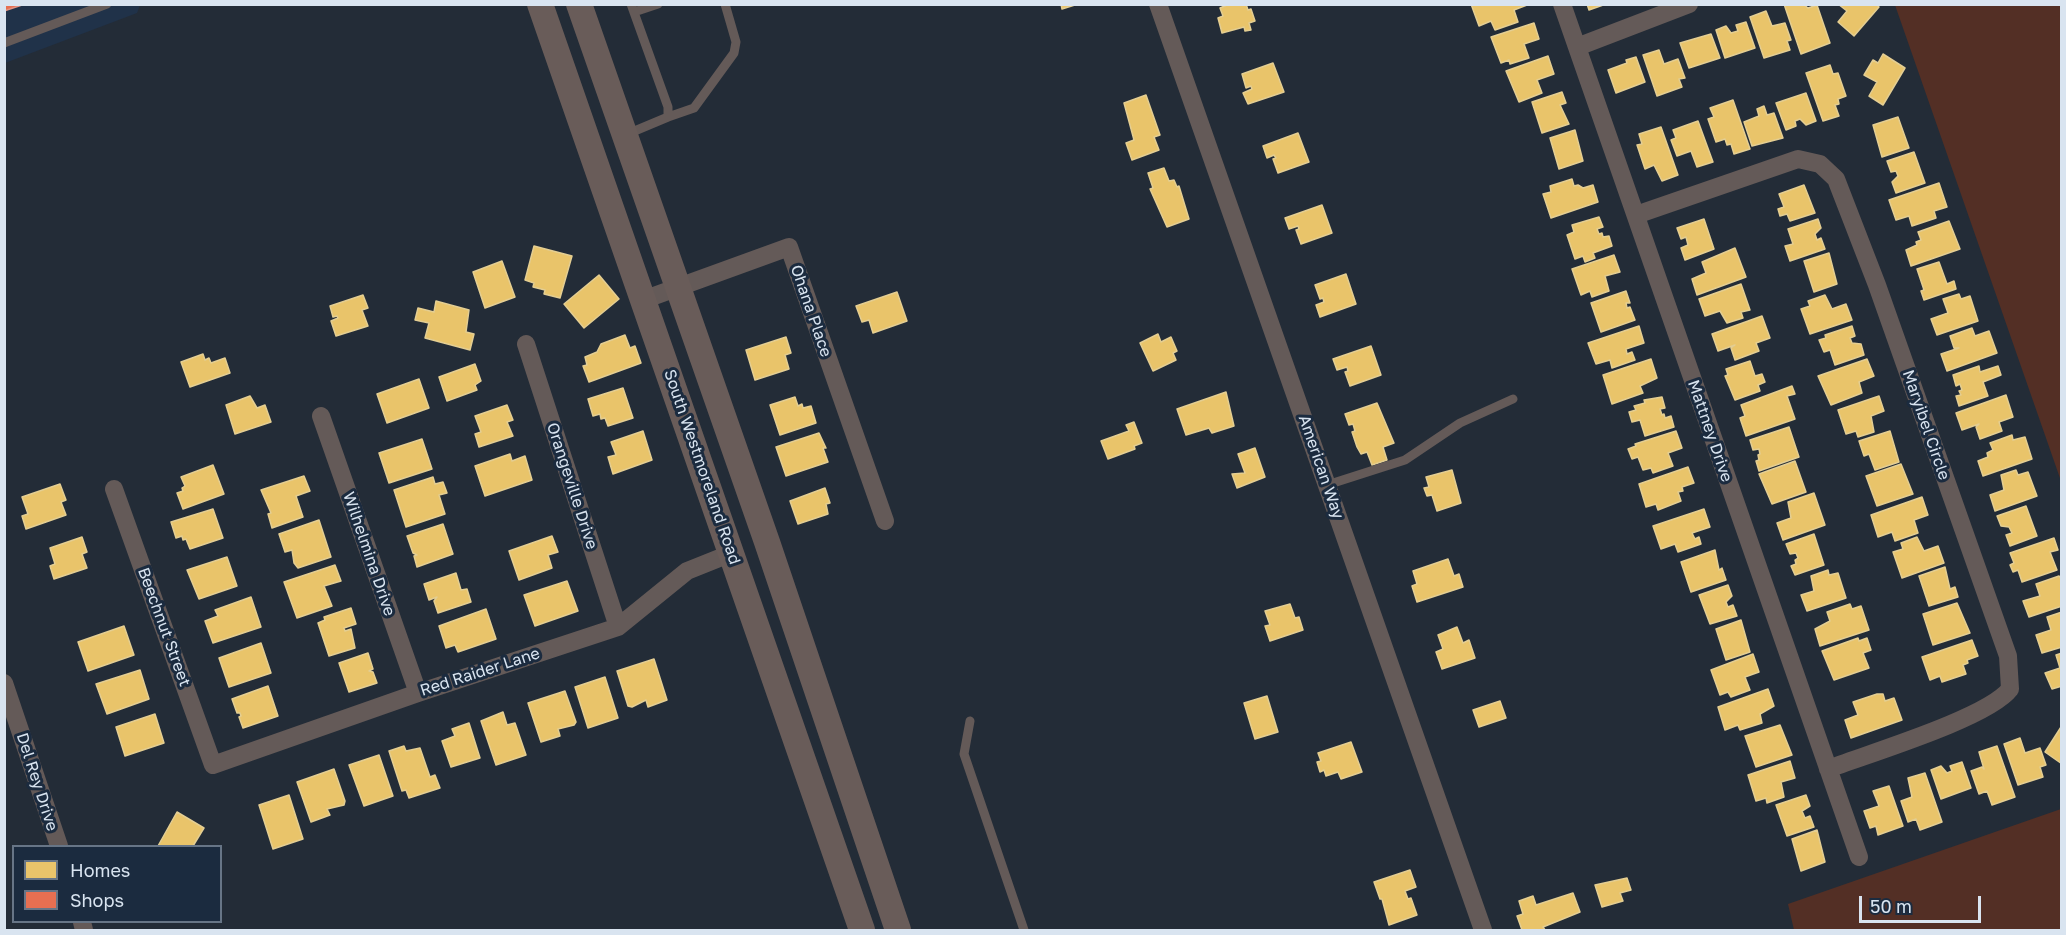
<!DOCTYPE html>
<html>
<head>
<meta charset="utf-8">
<style>
  body { margin:0 }
  #map { position:relative; width:2066px; height:935px; overflow:hidden; background:#232c37; font-family:"Golos Text",sans-serif }
  canvas { display:block }
  .frame { position:absolute; inset:0; border:6px solid #d9e4f0; pointer-events:none }
  .legend { position:absolute; left:12px; top:845px; width:210px; height:78px; box-sizing:border-box; background:#1b2b3f; border:2px solid #677586; margin:0; padding:8px 10px; list-style:none; font-size:18px; color:#d9e4f0 }
  .legend li { display:flex; align-items:center; gap:12px; height:30px }
  .legend b { width:30px; border:2px solid #677586 }
  .scale { position:absolute; left:1859px; top:896px; width:122px; height:27px; box-sizing:border-box; border:3px solid #d9e4f0; border-top:0; padding-left:8px; font-size:18px; line-height:21px; white-space:nowrap; color:#d9e4f0; -webkit-text-stroke:4px #1b2b3f; paint-order:stroke }
</style>
</head>
<body>
<div id="map">
<canvas width="2066" height="935"></canvas>
<div class="frame"></div>
<ul class="legend">
<li><b style="height:16px;background:#e9c46a"></b>Homes</li>
<li><b style="height:16px;background:#e76f51"></b>Shops</li>
</ul>
<div class="scale">50 m</div>
</div>
<script>
const ctx = document.querySelector('canvas').getContext('2d');
ctx.lineJoin = 'round';
function fillPath(path, color) { ctx.fillStyle = color; ctx.fill(path, 'evenodd'); }
function strokePath(path, color, width, dash) { ctx.strokeStyle = color; ctx.lineWidth = width; ctx.lineCap = dash ? 'butt' : 'round'; ctx.setLineDash(dash || []); ctx.stroke(path); }
function write(font, color, halo, rows, align = 'center') {
  ctx.font = font + ' "Golos Text",sans-serif'; ctx.lineWidth = 6; ctx.setLineDash([]); ctx.textBaseline = 'middle'; ctx.strokeStyle = halo; ctx.fillStyle = color; for (const [text, x, y, turn = 0] of rows) {
    ctx.save(); ctx.translate(x, y); ctx.rotate((+turn || 0) * Math.PI / 180); ctx.textAlign = isNaN(turn) ? turn : align; if (halo) ctx.strokeText(text, 0, 0); ctx.fillText(text, 0, 0); ctx.restore();
  }
}
const built = new Path2D(`
  M5,5H140L137,13L5,63Z`);
const green = new Path2D(`
  M1895,5H2061V481Z
  M2061,809V930H1794L1788,904Z`);
const homes = new Path2D(`
  M1061,4H1078L1062,9Z
  M1229,4H1246L1248,10L1251,9L1255,21L1249,23L1251,30L1245,31L1244,27L1222,33L1218,18L1223,16L1220,8Z
  M1471,4H1527V5L1514,10L1518,22L1495,30L1491,21L1479,26Z
  M1587,4H1606L1589,10Z
  M1784,4H1803L1808,8L1817,5L1830,43L1801,54Z
  M1838,4H1876L1879,7L1854,36L1838,22L1847,11Z
  M1766,11L1772,26L1785,23L1791,40L1787,41L1790,50L1764,58L1750,17Z
  M1746,22L1755,48L1725,58L1716,30L1726,26L1731,33L1738,31L1736,25Z
  M1534,23L1539,39L1524,44L1529,58L1510,64L1509,60L1501,63L1491,37Z
  M1711,34L1720,58L1689,68L1680,43Z
  M1659,50L1664,64L1678,59L1685,78L1679,79L1682,87L1657,96L1643,55Z
  M1883,54L1905,68L1883,105L1869,96L1877,82L1864,75L1873,60L1878,63Z
  M1548,56L1554,74L1537,80L1542,93L1519,102L1506,71Z
  M1636,57L1645,82L1616,93L1608,70L1627,63L1626,60Z
  M1273,63L1284,92L1248,104L1243,93L1252,89L1251,86L1246,88L1242,74Z
  M1830,65L1833,74L1838,73L1846,96L1838,99L1839,104L1835,105L1839,116L1823,121L1806,73Z
  M1562,92L1566,103L1560,105L1569,124L1542,133L1532,102Z
  M1806,93L1816,121L1806,125L1800,119L1795,121L1796,126L1786,130L1776,103Z
  M1146,95L1160,135L1154,137L1159,150L1132,160L1126,143L1134,140L1124,103Z
  M1733,100L1750,149L1734,154L1731,144L1727,145L1725,139L1716,142L1708,119L1714,117L1710,108Z
  M1764,106L1767,115L1774,113L1783,138L1752,146L1744,122L1759,116L1757,109Z
  M1898,117L1909,148L1882,157L1873,125Z
  M1698,121L1713,162L1697,167L1691,151L1677,156L1671,140L1676,138L1673,130Z
  M1661,127L1678,175L1662,181L1654,165L1645,169L1637,145L1642,144L1639,134Z
  M1575,130L1583,161L1559,169L1550,138Z
  M1298,133L1309,162L1278,173L1273,159L1276,158L1274,155L1267,158L1263,146Z
  M1914,152L1925,183L1896,193L1892,182L1898,176L1896,171L1891,172L1887,161Z
  M1164,168L1169,181L1174,180L1177,187L1179,186L1189,219L1167,227L1150,189L1153,188L1148,173Z
  M1572,179L1574,186L1578,185L1583,188L1593,185L1598,202L1551,218L1543,194L1551,192L1550,186Z
  M1939,183L1947,207L1934,211L1936,218L1912,226L1909,216L1896,220L1889,200Z
  M1804,185L1815,213L1790,221L1787,214L1780,216L1778,209L1784,207L1779,194Z
  M1322,205L1332,233L1301,244L1296,230L1299,229L1298,226L1289,229L1285,218Z
  M1599,217L1603,227L1597,229L1599,234L1602,233L1603,237L1609,236L1612,246L1593,253L1595,258L1585,262L1583,256L1575,259L1567,235L1574,232L1572,225Z
  M1704,219L1714,249L1685,260L1681,248L1688,245L1686,237L1681,239L1677,228Z
  M1818,219L1821,228L1815,234L1817,240L1821,238L1825,249L1790,261L1785,246L1793,244L1788,229Z
  M1949,221L1960,249L1911,266L1906,250L1917,245L1916,242L1921,240L1918,232Z
  M534,246L572,256L560,298L544,294L545,290L533,287L534,283L525,280Z
  M1735,248L1746,277L1697,295L1692,279L1706,273L1702,262Z
  M1829,253L1837,284L1814,292L1804,261Z
  M1614,255L1620,272L1605,276L1609,291L1592,297L1590,291L1581,295L1572,269Z
  M502,261L515,297L485,308L473,272Z
  M1939,262L1947,284L1954,281L1956,289L1924,300L1921,291L1924,290L1917,269Z
  M1346,274L1356,304L1320,317L1316,305L1324,302L1323,298L1320,299L1315,285Z
  M599,275L619,299L584,328L564,304Z
  M1741,284L1750,310L1741,312L1743,318L1727,323L1720,311L1705,316L1699,299Z
  M1626,291L1630,303H1626L1627,308L1630,307L1635,320L1601,332L1591,303Z
  M897,292L907,321L873,333L869,320L862,322L856,306Z
  M1959,294L1961,299L1970,296L1978,321L1937,335L1931,319L1948,313L1943,299Z
  M363,295L368,308L362,310L368,326L336,336L331,321L338,318L337,316L333,317L330,306Z
  M1825,295L1832,309L1846,304L1852,320L1810,334L1801,309L1810,306L1808,301Z
  M436,301L469,310L466,332L474,334L470,350L425,338L429,323L415,320L418,308L434,312Z
  M1762,316L1770,338L1756,343L1759,351L1735,360L1731,348L1735,345L1718,351L1712,334Z
  M1639,326L1644,343L1626,349L1627,354L1632,352L1635,360L1612,368L1610,360L1596,364L1588,343Z
  M1852,326L1855,336L1850,338L1852,343L1861,344L1864,355L1835,365L1830,350L1824,352L1819,340L1826,338L1825,335Z
  M1972,328L1975,336L1989,331L1997,353L1947,371L1941,354L1959,348H1954L1950,336Z
  M1158,334L1161,342L1171,337L1177,351L1173,353L1176,360L1153,371L1140,343Z
  M625,335L630,348L635,346L641,363L589,382L583,366L587,365L585,357L597,352L601,344Z
  M786,337L791,353L785,355L789,369L755,380L746,350Z
  M1371,346L1381,375L1350,386L1345,372L1348,371L1347,367L1337,370L1333,359Z
  M203,354L205,360L209,358L211,363L225,358L230,373L190,387L181,362Z
  M1651,359L1657,378L1640,386L1643,393L1612,404L1603,375Z
  M1867,359L1874,376L1859,382L1862,393L1831,405L1818,376Z
  M1750,361L1755,376L1762,374L1765,382L1758,385L1760,391L1735,400L1725,376L1728,375L1726,369Z
  M475,364L481,381L475,385L477,390L447,401L439,377Z
  M1979,366L1980,372L1998,366L2001,375L1983,382L1988,396L1959,406L1956,396L1961,395L1959,391L1962,390L1960,384L1956,386L1953,375Z
  M419,379L429,408L387,423L377,394Z
  M1792,386L1795,394L1787,396L1795,419L1746,436L1740,418L1745,416L1741,405Z
  M623,388L633,418L608,426L605,418L601,419L600,414L593,416L588,399Z
  M1226,392L1234,426L1212,433L1209,428L1186,435L1177,409Z
  M2006,395L2013,417L1999,422L2002,431L1980,439L1976,427L1979,424L1962,430L1956,413Z
  M250,396L257,408L265,405L271,422L235,434L226,405Z
  M1879,396L1884,411L1871,416L1874,432L1858,437L1856,431L1846,434L1838,410Z
  M795,397L798,406L802,404L803,408L811,406L816,423L780,435L770,405Z
  M1662,397L1665,408L1660,409L1662,415L1664,414L1665,418L1671,416L1674,427L1645,436L1640,420L1632,422L1629,412L1636,410L1634,406L1645,403L1644,400Z
  M1377,403L1394,443L1383,447L1387,460L1372,465L1367,452L1361,454L1357,447L1352,432L1355,431L1353,424L1349,425L1345,414Z
  M507,405L513,420L507,422L513,436L479,447L475,434L481,432L475,416Z
  M1134,422L1142,443L1134,446L1135,449L1108,459L1101,441L1129,431L1126,425Z
  M1789,427L1799,457L1759,471L1756,461L1759,460L1758,455L1760,454L1759,449L1753,450L1750,440Z
  M643,431L652,460L613,474L608,457L616,455L611,442Z
  M1676,431L1682,448L1668,453L1673,466L1653,473L1651,468L1643,470L1638,457L1632,459L1628,449L1636,446L1635,444Z
  M1890,431L1899,462L1875,470L1869,454L1864,456L1859,441Z
  M819,433L826,448H823L828,462L786,476L776,447Z
  M2012,435L2013,440L2025,437L2032,459L1983,476L1978,461L1988,457L1987,453L1993,450L1990,443Z
  M422,439L432,469L389,483L379,453Z
  M1255,448L1265,477L1237,488L1232,474L1245,473L1238,454Z
  M510,454L512,461L525,456L532,480L485,496L475,466Z
  M1795,461L1806,492L1772,504L1759,474Z
  M1901,464L1913,494L1877,506L1866,476Z
  M213,465L224,494L183,509L177,493L183,491L182,488L185,486L181,477Z
  M1688,467L1694,483L1682,487L1683,491L1678,492L1681,501L1658,510L1656,504L1646,507L1639,484Z
  M1452,470L1461,503L1437,511L1432,495L1427,496L1424,488L1429,487L1426,477Z
  M2016,470L2018,475L2028,472L2037,496L1995,511L1990,495L2004,490L2001,475Z
  M304,476L310,491L296,496L303,517L272,528L268,514L271,513L261,490Z
  M433,477L435,484L443,482L447,493L439,495L445,514L406,527L394,490Z
  M60,484L66,500L61,502L66,515L26,529L22,516L28,514L22,497Z
  M825,488L830,503L826,504L828,514L798,524L790,501Z
  M1814,493L1825,525L1783,540L1777,523L1791,518L1788,502Z
  M1922,497L1928,515L1914,520L1918,533L1895,541L1892,532L1878,537L1871,515Z
  M2026,506L2037,536L2010,546L2006,535L2012,533L2009,527L2001,526L1997,516Z
  M213,509L223,538L190,549L186,539L183,540L182,536L176,538L171,522Z
  M1704,509L1710,527L1692,533L1695,539L1699,537L1701,544L1678,552L1675,544L1661,549L1653,526Z
  M319,520L331,557L298,568L294,563L292,550L285,552L279,534Z
  M443,524L453,554L417,567L414,556L417,555L413,553L407,536Z
  M1814,534L1824,565L1795,575L1791,566L1796,564L1795,560L1798,558L1796,553L1790,554L1786,544Z
  M552,536L558,552L548,555L552,568L519,580L509,551Z
  M82,537L87,552L82,554L87,568L54,579L50,566L55,564L50,548Z
  M1917,537L1924,551L1938,546L1944,563L1902,578L1893,552L1903,549L1901,543Z
  M2054,538L2058,550L2050,552L2057,570L2022,582L2018,570L2013,572L2010,565L2014,563L2010,553Z
  M1715,550L1719,570L1722,568L1726,580L1691,592L1681,562Z
  M227,557L237,586L199,599L187,570Z
  M1448,559L1454,576L1459,574L1463,587L1417,602L1412,586L1417,584L1413,571Z
  M335,565L341,581L324,586L332,606L297,618L284,582Z
  M1945,567L1950,589L1955,587L1958,597L1929,606L1919,576Z
  M1828,570L1829,575L1838,573L1846,598L1807,611L1801,595L1814,591L1811,576Z
  M456,573L461,590L467,589L471,602L438,613L434,601L437,597L429,600L424,584Z
  M2059,576L2062,580V606L2029,617L2023,601L2040,596L2036,584Z
  M567,581L578,611L535,626L524,595Z
  M1728,585L1732,596L1726,602L1728,607L1733,605L1737,616L1710,624L1699,595Z
  M251,597L261,627L213,643L205,621L218,616L215,610Z
  M1957,603L1970,633L1933,645L1923,614Z
  M1290,604L1295,618L1299,617L1303,630L1270,641L1265,626L1270,625L1265,611Z
  M1850,604L1852,609L1861,606L1869,630L1820,646L1815,629L1830,621L1827,612Z
  M351,608L356,624L344,628L345,631L351,629L355,648L329,656L318,623L325,620L324,617Z
  M486,609L496,639L458,652L455,645L446,648L439,626Z
  M2062,612V647L2042,653L2036,635L2051,630L2047,617Z
  M1741,620L1750,652L1726,660L1716,629Z
  M124,626L134,655L88,671L78,642Z
  M1457,627L1463,643L1469,640L1475,658L1442,669L1436,652L1443,649L1438,635Z
  M1858,638L1859,641L1867,638L1871,650L1863,653L1869,668L1834,680L1822,651Z
  M1972,640L1978,656L1967,660L1968,663L1963,665L1966,674L1942,682L1940,676L1930,680L1922,657Z
  M261,643L271,673L229,687L219,658Z
  M368,653L373,669L369,671L373,672L377,683L349,692L339,663Z
  M2062,653V686L2052,689L2045,673L2060,668L2056,655Z
  M1753,654L1759,672L1745,677L1750,690L1731,697L1728,692L1720,695L1711,670Z
  M654,659L667,700L648,707L646,700L632,707L628,706L617,671Z
  M140,670L149,699L107,714L96,684Z
  M605,677L618,718L588,728L575,687Z
  M268,686L278,716L243,728L239,717L241,716L240,713H237L232,699Z
  M1768,689L1774,706L1760,714L1762,723L1740,730L1738,725L1725,730L1718,707Z
  M565,691L576,722L574,725L558,729L560,736L541,742L528,703Z
  M1877,694H1883L1885,701L1894,698L1902,720L1851,738L1845,720L1858,715L1853,702Z
  M1267,696L1278,732L1255,739L1244,703Z
  M1500,701L1506,718L1479,727L1473,710Z
  M503,712L507,725L515,723L526,755L496,765L481,721Z
  M155,714L164,743L125,756L116,727Z
  M469,723L480,758L451,767L442,741L455,736L452,729Z
  M1780,725L1792,755L1756,767L1745,736Z
  M2061,727L2062,726V764L2045,752Z
  M2020,738L2025,753L2040,748L2046,765L2040,767L2043,777L2018,785L2004,744Z
  M1351,742L1362,772L1341,779L1338,772L1326,776L1324,770L1320,772L1317,762L1321,761L1318,753Z
  M404,746L406,751L420,748L430,777L435,775L440,788L409,798L406,790L402,791L389,751Z
  M1997,746L2015,797L1992,805L1987,791L1979,794L1971,771L1982,767L1984,769L1979,752Z
  M379,755L393,796L364,806L349,765Z
  M1790,761L1795,778L1781,782L1784,797L1767,803L1766,798L1756,801L1748,775Z
  M1962,762L1971,788L1941,799L1931,770L1941,766L1947,773L1952,771L1950,766Z
  M334,769L345,801L344,805L327,809L330,815L311,822L297,782Z
  M1925,773L1942,822L1920,830L1916,819L1908,822L1901,801L1912,797L1908,778Z
  M1889,786L1903,826L1878,835L1876,826L1870,828L1864,811L1879,806L1873,791Z
  M289,795L303,839L273,849L259,805Z
  M1806,795L1810,806L1802,811L1805,818L1810,816L1814,827L1787,836L1776,805Z
  M177,812L204,828L193,846H158Z
  M1817,830L1825,862L1801,871L1792,839Z
  M1410,870L1416,887L1405,891L1408,899L1411,898L1417,915L1389,925L1382,899H1380L1374,882Z
  M1627,878L1631,890L1620,893L1623,901L1602,907L1595,885Z
  M1573,893L1580,912L1543,927L1545,930H1522L1517,916L1523,914L1519,901L1533,896L1536,905Z`);
const shops = new Path2D(`
  M4,4H25L4,11Z`);
const lane = new Path2D(`
  M634,12L658,4
  M4,43L107,4
  M668,117L694,108L734,53L736,42L725,4
  M625,135L668,117V107L631,4
  M1327,485L1405,460L1460,423L1513,399
  M970,721L964,754L1024,930`);
const street = new Path2D(`
  M1158,4L1483,930
  M1562,4L1859,857
  M1577,47L1689,4
  M1636,215L1798,159L1820,164L1836,179L1877,285L2008,656L2010,689C1988,718 1867,754 1828,769
  M643,300L789,247L885,521
  M526,344L618,627
  M321,416L418,693
  M114,489L213,765L418,693L618,627L687,571L732,553
  M4,683L59,846
  M82,922L84,930`);
const secondary = new Path2D(`
  M540,4L862,930
  M579,4L767,542L898,930`);
const streetNames = [
  ["Ohana Place",811,311,71],
  ["Maryibel Circle",1926,425,71],
  ["Mattney Drive",1710,431,71],
  ["South Westmoreland Road",702,467,71],
  ["American Way",1321,467,71],
  ["Orangeville Drive",572,486,72],
  ["Wilhelmina Drive",369,554,71],
  ["Beechnut Street",164,627,70],
  ["Red Raider Lane",480,672,-18],
  ["Del Rey Drive",37,782,72]
];
fillPath(built, '#203249');
fillPath(green, '#532f25');
fillPath(homes, '#e9c46a');
strokePath(homes, '#e4ce92', 1.5);
fillPath(shops, '#e76f51');
strokePath(shops, '#e39281', 1.5);
strokePath(lane, '#645a58', 9);
strokePath(street, '#645a58', 18);
strokePath(secondary, '#695c59', 26);
write('16px', '#d9e4f0', '#1b2b3f', streetNames);
</script>
</body>
</html>
